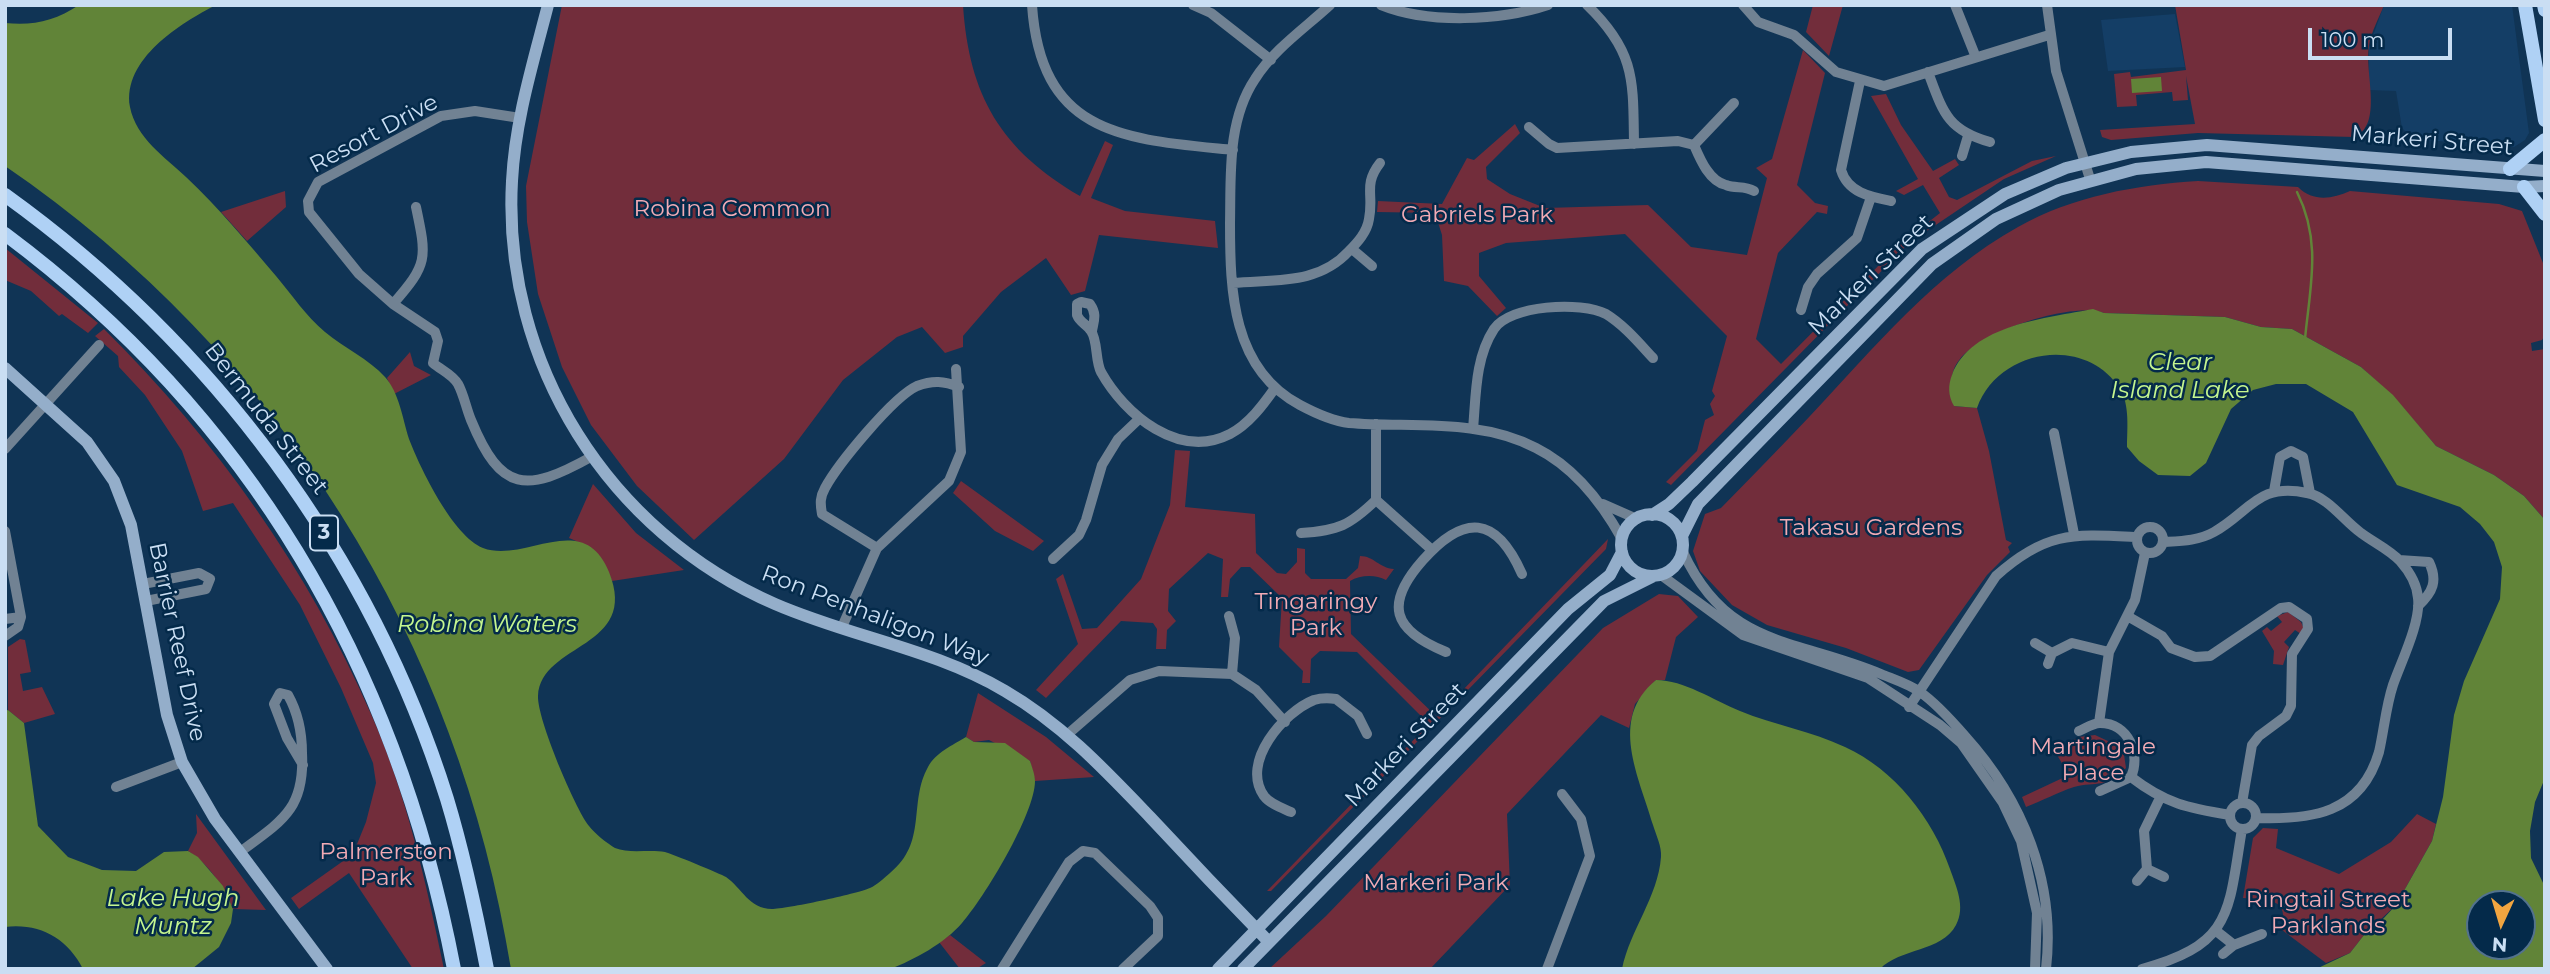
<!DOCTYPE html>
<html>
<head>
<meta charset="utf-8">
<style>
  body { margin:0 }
  #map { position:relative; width:2550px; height:974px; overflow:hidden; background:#103455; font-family:Montserrat,sans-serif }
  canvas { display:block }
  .frame { position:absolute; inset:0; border:7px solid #cadef3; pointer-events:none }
  .north { position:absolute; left:2466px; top:890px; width:70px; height:70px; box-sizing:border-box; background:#042a4a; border:2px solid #53728e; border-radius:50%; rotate:184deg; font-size:19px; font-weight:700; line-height:28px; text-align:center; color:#cadef3 }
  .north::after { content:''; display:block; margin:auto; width:24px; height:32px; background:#f2a540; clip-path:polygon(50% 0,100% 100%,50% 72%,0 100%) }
  .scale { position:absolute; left:2308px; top:28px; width:144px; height:32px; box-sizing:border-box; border:4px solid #cadef3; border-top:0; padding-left:9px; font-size:21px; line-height:24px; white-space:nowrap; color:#cadef3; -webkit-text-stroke:5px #042a4a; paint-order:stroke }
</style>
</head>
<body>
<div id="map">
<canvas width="2550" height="974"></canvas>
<div class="frame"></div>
<div class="north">N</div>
<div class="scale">100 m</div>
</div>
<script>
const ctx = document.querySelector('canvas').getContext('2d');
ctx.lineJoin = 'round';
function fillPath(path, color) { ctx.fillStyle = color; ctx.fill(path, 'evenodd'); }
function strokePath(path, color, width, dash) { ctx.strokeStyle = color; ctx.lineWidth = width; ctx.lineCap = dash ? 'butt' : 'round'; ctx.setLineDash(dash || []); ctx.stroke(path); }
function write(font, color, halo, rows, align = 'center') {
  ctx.font = font + ' Montserrat,sans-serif'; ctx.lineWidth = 5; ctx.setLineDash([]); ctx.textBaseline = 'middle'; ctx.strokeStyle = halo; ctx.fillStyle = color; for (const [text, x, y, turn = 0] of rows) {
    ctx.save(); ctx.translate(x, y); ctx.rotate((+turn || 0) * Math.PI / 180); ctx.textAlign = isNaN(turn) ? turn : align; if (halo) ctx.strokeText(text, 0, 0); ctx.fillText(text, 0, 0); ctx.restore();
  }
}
const built = new Path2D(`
  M2384,5H2512L2529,133L2525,140L2514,147L2413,139L2402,128L2396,91L2369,90V47Z
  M2175,14L2185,67L2108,71L2101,20Z`);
const green = new Path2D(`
  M562,5H963C969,96 1001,150 1080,196L1105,141L1113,145L1091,198L1125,211L1215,221L1218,248L1099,235L1085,291L1071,295L1046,258L1001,292L963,336V347L945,353L922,327L897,337L843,380L784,459L694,540L637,486L591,425L562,367L538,294L527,222L526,186Z
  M1813,5H1843L1829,56L1806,32Z
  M2175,5H2384C2379,18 2371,32 2369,46C2364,72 2384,125 2354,137L2198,133L2111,140L2102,137L2100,130L2195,124L2186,76L2188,100L2173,101L2172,92L2136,95L2137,106L2117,107L2114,74L2130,72L2131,77L2186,70Z
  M1803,50L1825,73L1797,185L1815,203L1828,206L1827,214L1817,212L1778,253L1756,339L1781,364L1898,246L1940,213L1923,185L1904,195L1896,191L1918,179L1871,96L1886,94L1901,125L1933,171L1955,159L1959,165L1939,178L1949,197L1957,200L2032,161L2056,156L2004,179L1909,243L1671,485L1666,482L1697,451L1705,420L1714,415L1710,404L1715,396L1712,391L1727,336L1625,234L1506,243L1479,253V276L1506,308L1497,316L1468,286L1444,281L1442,235L1435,213L1377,212L1378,201L1442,204L1467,158L1474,160L1515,124L1520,133L1486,167L1487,179L1510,194L1545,208L1648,205L1691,247L1747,255L1767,178L1756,168L1772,159Z
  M2198,181L2298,187C2313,202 2332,199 2350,191L2499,204L2522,211L2545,268V335L2542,340L2531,343L2532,351L2545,349V520L2524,496L2494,475L2436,446L2393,396L2361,367L2292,329L2261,327L2225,317L2104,313C2070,302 1983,331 1960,359C1948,373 1952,389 1954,406L1977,408L1989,451L2006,540L2012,543L2008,547L2010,552L1987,575L1919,670L1908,672L1846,648L1767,625L1732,605L1700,571L1693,551L1705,514L1721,508C1751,477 1781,447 1810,416C1874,348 1935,273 2018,227C2073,196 2136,185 2198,181Z
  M285,191L286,207L247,241L221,212Z
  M5,248L98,323L88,333L62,314L59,316L31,291L5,280Z
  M104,329C216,440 308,569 371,714C407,795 426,883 444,969H413L349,873L299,909L291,898L353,854L366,822L376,783L373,763L341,688L300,605L233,503L203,511L182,451L145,395L119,367L118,356L95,336Z
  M410,352L414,366L431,375L394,394L387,378Z
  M1175,450L1190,451L1185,507L1255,514L1256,553L1277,573L1286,574L1297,562V548L1305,549V573L1311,579H1346L1358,568L1360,556C1374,556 1379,568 1394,569L1386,580C1375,574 1360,575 1350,581L1351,634L1437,717L1608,539L1606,549L1271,891H1267L1429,724L1357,652L1320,651L1311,659L1310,683H1302L1303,671L1279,647L1282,598L1250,567H1241L1230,579L1228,597H1221L1223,559L1208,553L1169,589L1168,611L1176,621L1167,630L1166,649H1156L1157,629L1153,623L1121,621L1046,698L1036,690L1078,644L1056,579L1063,574L1082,629L1097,628L1141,579L1170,505Z
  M961,481L1044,541L1033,551L995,531L953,493Z
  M593,484L636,533L684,570L612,581C605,560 589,546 569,538Z
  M1659,594L1678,596L1698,617L1676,637L1665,680H1656L1635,704L1629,728L1601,715L1507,814L1510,885L1430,969H1269L1326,916L1603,628Z
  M2288,612L2301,622L2304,629L2301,634L2295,630L2284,642L2289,647L2283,665L2273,664L2274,651L2262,631L2267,627L2271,631L2282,622L2277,616Z
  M20,639L25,640L31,672L20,674L23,691L42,687L55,714L24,723L8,710V647Z
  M978,693L1046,737L1094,777L1035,781L1030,761L989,740L974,742L966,737Z
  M2095,735L2123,748L2126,768C2106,789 2097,781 2074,787C2058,792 2042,801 2026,807L2022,797L2069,775L2054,750L2079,737Z
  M196,814L266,910L233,909C223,886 210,865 188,851L197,833Z
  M2417,814L2436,824L2432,841L2396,905L2364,935L2350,953L2326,963L2282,930C2289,897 2269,900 2243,898L2253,838L2263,828L2278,829L2276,848L2339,874L2391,842Z
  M950,935L986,963L976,969H960L939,942Z`);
const water = new Path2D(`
  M79,5H216C181,23 122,59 130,107C136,138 165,157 186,177C219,208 247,242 276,276C292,295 306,316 325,332C344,348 369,359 385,377C399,392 403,420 409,439C420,468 453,536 483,548C525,564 583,508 609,572C640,649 541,642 538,696C537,719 575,808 589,826C594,833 608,844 615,848C629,854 650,849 665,852C670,853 721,874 726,877C742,888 749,909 772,909C786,909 856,894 870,888C877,885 884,878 890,873C928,842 908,803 928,767C935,753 953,745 966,737L974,742L1005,743L1030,761C1032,767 1035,775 1035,781C1035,814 984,898 962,923C945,943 914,960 890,969H511C459,642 279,353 5,166V23C33,26 55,21 79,5Z
  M2161,77L2162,91L2132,93L2131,79Z
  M2093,309L2104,313L2225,317L2261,327L2292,329L2361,367L2393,395L2436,446L2494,475L2524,496L2545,520V778L2535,802L2530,831L2531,858L2545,887V969H2316L2350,953L2364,935L2383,919L2396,905L2432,841L2443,797L2454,715L2464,681L2500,599L2502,567L2494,542L2480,524L2460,507L2397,485L2353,412L2306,384H2276L2253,390L2231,409L2206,463L2190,476L2158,475L2139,461L2127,447C2127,429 2130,405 2120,389C2085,334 1998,349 1977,408L1954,406C1948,396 1948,385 1952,375C1971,324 2048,318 2093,309ZM2480,904H2522V946H2480Z
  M1656,680C1684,680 1713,700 1740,711C1774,725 1811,731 1845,747C1894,769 1933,819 1950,869C1956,886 1966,907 1956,925C1942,952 1900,948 1880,969H1622C1630,930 1658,897 1661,857C1662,847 1656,835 1653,825C1639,776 1608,719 1656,680Z
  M8,710L24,723L38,826L68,857L102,870L136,871L164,852L188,851L198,857L223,886L233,909L231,923L219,947L192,969H83C67,938 40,923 5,927V711Z`);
const stream = new Path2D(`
  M2297,192C2322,242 2310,286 2305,339`);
const street = new Path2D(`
  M1032,5C1041,137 1126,139 1233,150
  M1193,5L1211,13L1271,60
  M1330,5C1305,28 1273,50 1255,79C1227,121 1231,175 1230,223C1230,291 1232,369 1300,405C1315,413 1332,421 1349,423C1411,428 1479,418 1536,448C1574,467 1602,503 1622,539
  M1381,5C1428,24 1500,21 1548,5
  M1587,5C1636,52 1633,81 1634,144
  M1743,5L1758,22L1794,35L1836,72L1884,86L2049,35
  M1955,5L1975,55
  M2047,5L2056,71L2090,179
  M1928,72C1943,112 1947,130 1990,142
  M1860,81L1841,170C1848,193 1871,197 1891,201
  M520,118L475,111L441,116L318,182L308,201L309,212L359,274L393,304L435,332L438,341L433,363C441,370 452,374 458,384C464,395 466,408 471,420C501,493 526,493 591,457
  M1529,127L1549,144L1557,148L1678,141L1694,145
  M1694,145C1700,159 1709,181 1726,185C1736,189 1744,185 1754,191
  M1694,145L1734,103
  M1962,156L1968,136
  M1352,249L1372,266
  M1233,283C1276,279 1318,285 1349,251C1358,242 1367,232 1369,219C1374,194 1363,185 1380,163
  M393,304C428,264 427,259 416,207
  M1801,310L1808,287L1817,274L1857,238L1871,197
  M1092,331C1094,320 1097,314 1090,304L1081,302L1077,304V315C1080,323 1087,324 1091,331C1098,341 1095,360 1101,372C1125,415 1179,460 1230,434C1249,424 1263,405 1275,388
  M1376,424V500L1432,550
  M1473,429C1476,396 1475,358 1494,329C1510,305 1581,301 1606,314C1624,325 1639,343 1653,358
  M2054,433L2074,534
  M5,449L99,345
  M2274,491L2280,457L2291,451L2303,457L2310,493
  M1603,504L1637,519
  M2137 540a13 13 0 1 1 26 0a13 13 0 1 1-26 0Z
  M5,531L21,617L18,627L5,636
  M1301,533C1338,531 1350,525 1376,500
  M2163,542C2180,541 2198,541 2214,532C2250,512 2258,482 2307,493C2328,497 2344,521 2361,533C2373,542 2390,550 2400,561C2409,571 2417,585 2418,598C2421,622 2401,662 2393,685C2386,706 2384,730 2379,752C2361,814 2311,820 2256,818
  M877,548L822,514C820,503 820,497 825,488C838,464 893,397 917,386C933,380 944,381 959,387
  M1683,552C1727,648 1795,638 1881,674C1893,679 1909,684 1920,692C1936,703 1952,721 1965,736C2023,800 2056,882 2046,969
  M1053,559L1079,535L1086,520L1102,465L1118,439L1139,419
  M2399,560L2429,562C2438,581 2433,592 2418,606
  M1661,575L1743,635L1868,678L1940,725L1961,743L2003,803L2021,841L2037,913L2035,969
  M143,584L199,573L210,579L206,589L146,601
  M1229,616L1235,638L1232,674
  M2129,617L2162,636L2171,648L2195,657L2210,656L2281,608L2289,607L2307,619L2308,629L2292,654L2291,706L2286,716L2259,736L2252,745L2242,803
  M5,619L21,617
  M842,627L877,548L949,481L961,452L956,369
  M2035,643L2052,653
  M1446,652C1392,630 1384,604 1423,560C1464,514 1496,515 1522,574
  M2048,664L2052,653L2072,643L2109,652
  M1909,707L1996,576C2046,531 2073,534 2137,537
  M2099,723L2109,652L2135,600L2145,553
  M2079,731C2086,728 2093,723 2100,723C2129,723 2141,755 2131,777L2100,791
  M1068,734L1130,680L1159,671L1232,674L1256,690L1285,722
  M2131,777C2166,804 2188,808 2230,815
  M116,787L182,762
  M2230 816a13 13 0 1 1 26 0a13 13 0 1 1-26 0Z
  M1291,812C1282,808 1270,804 1264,796C1240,762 1284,712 1314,700C1321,698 1329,698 1336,699L1358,716L1367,734
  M240,852C282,821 305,809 302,753C302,733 298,713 288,695L280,693L274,704L287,738L303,765
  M2147,869L2164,877
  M2137,881L2147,869L2144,831L2160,798
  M2215,930L2234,945L2262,934
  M2223,954L2234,945
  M1002,969L1069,862L1083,851L1095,853L1150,906L1158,918V936L1123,969
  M1547,969L1590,856L1581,819L1562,794
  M2142,969C2233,944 2228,913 2242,829`);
const secondary = new Path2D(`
  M548,5C533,63 515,121 512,181C502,363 609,532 775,604C851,637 934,649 1005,691C1062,724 1105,770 1150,817C1189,859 1229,901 1269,942
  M5,368L87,442L114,481L131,525L167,715L182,762L215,819L327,969
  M1621 545a31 31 0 1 1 62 0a31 31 0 1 1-62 0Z
  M1652,515L1669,504L1692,482L1922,249L2005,194L2066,168L2131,152L2207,145L2545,171
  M1682,536L1698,504L1932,264L1996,219L2059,190L2136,169L2206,162L2524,187L2545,186
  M1218,969L1568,609L1610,575L1622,552
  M1243,969L1604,601L1654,576`);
const primary = new Path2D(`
  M2525,5L2545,120
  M2544,5L2545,10
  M2510,169L2545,140
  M2524,187L2545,214
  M5,195C212,344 370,554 447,799C464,855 476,912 487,969
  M5,234C253,419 396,667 454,969`);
const shields = [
  [324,533,28]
];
const shieldNames = [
  ["3",324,533]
];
const streetNames = [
  ["Resort Drive",374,134,-28],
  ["Markeri Street",2432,141,5],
  ["Markeri Street",1871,275,-44],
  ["Bermuda Street",266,419,52],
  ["Ron Penhaligon Way",875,616,21],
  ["Barrier Reef Drive",177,642,78],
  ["Markeri Street",1406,745,-46]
];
const parkNames = [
  ["Robina Common",732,209],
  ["Gabriels Park",1477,215],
  ["Takasu Gardens",1871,528],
  ["Tingaringy",1316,602],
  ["Park",1316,628],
  ["Martingale",2093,747],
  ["Place",2093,773],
  ["Palmerston",386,852],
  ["Park",386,878],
  ["Markeri Park",1436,883],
  ["Ringtail Street",2328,900],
  ["Parklands",2328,926]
];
const waterNames = [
  ["Clear",2180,363],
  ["Island Lake",2180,391],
  ["Robina Waters",487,625],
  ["Lake Hugh",173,899],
  ["Muntz",173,927]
];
fillPath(built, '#143e66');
fillPath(green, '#722d3b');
fillPath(water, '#618438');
strokePath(stream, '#618438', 2.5);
strokePath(street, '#718293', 10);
strokePath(secondary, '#94aeca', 12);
strokePath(primary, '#afd1f5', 14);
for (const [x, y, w] of shields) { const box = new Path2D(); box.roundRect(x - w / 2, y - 17.5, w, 35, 5); ctx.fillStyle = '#042a4a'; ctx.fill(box); strokePath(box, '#cadef3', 2); }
write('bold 21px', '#cadef3', null, shieldNames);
write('23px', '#cadef3', '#042a4a', streetNames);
write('23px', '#f2abb5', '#042a4a', parkNames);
write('italic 24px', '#c5f68f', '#042a4a', waterNames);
</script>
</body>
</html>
